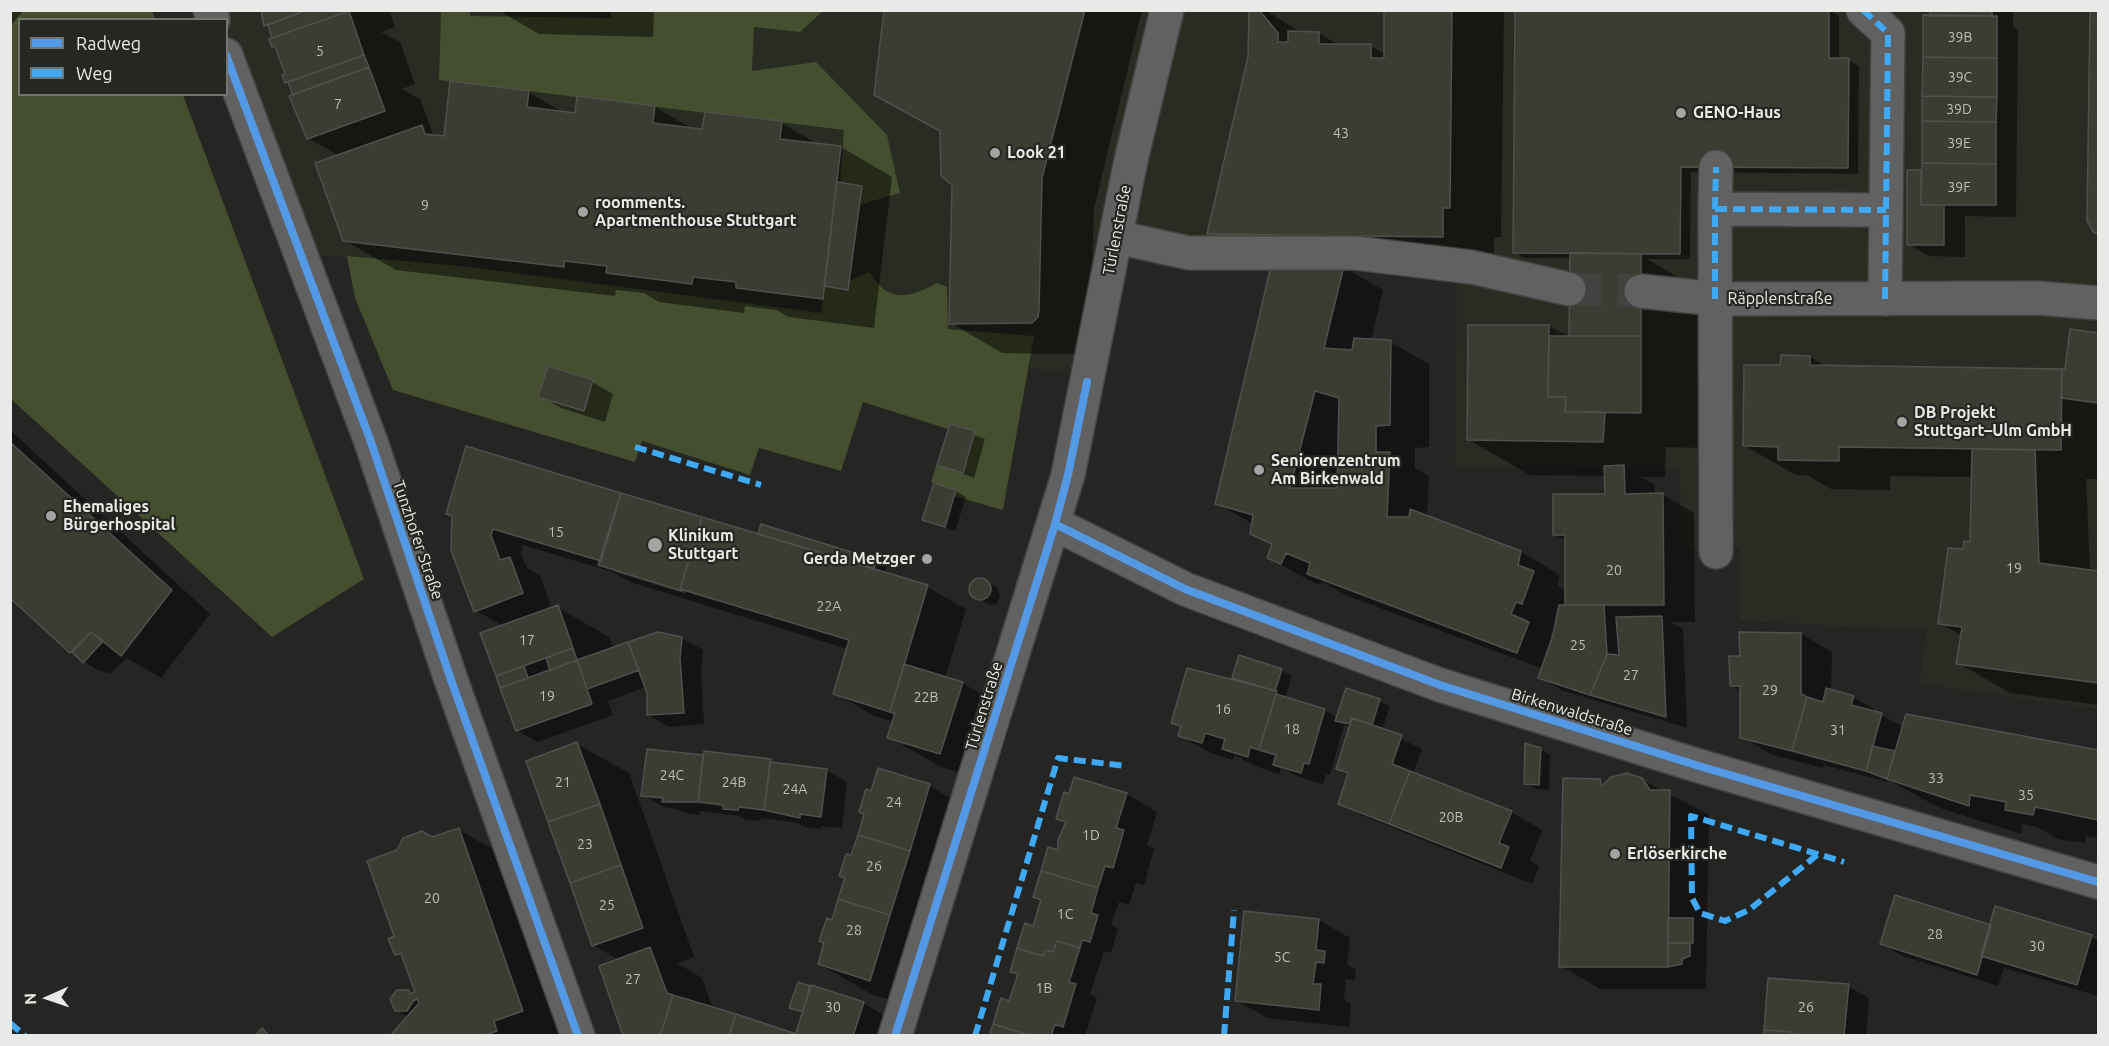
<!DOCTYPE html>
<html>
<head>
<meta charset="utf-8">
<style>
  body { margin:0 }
  #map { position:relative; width:2109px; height:1046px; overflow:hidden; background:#252624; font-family:Ubuntu,sans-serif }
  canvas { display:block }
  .frame { position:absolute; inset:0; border:12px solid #e9eae7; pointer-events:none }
  .legend { position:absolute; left:18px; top:18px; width:210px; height:78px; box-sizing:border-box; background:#252723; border:2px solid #737571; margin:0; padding:8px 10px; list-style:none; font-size:18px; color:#e9eae7 }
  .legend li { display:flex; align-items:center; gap:12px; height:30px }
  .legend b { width:30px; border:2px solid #737571 }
  .north { position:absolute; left:18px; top:968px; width:60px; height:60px; -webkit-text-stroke:4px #252723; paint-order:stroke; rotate:267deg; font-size:16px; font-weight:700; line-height:24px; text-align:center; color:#e9eae7 }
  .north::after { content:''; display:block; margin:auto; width:21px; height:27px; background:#e9eae7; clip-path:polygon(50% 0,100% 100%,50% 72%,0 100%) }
</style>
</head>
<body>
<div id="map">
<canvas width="2109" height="1046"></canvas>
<div class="frame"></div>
<ul class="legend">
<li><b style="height:8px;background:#5399e6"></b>Radweg</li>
<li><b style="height:8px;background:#3fa9f5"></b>Weg</li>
</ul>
<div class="north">N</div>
</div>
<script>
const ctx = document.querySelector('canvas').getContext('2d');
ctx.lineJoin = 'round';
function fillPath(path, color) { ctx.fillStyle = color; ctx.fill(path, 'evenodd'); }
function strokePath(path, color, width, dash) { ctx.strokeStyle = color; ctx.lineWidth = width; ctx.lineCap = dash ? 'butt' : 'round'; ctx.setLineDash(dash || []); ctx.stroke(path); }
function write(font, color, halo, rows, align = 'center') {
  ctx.font = font + ' Ubuntu,sans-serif'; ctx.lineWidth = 4.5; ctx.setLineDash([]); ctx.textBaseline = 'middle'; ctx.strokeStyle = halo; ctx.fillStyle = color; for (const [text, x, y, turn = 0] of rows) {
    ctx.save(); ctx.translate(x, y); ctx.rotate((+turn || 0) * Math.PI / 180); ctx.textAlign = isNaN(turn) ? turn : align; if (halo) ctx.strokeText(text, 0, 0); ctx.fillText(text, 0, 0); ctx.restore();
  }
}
const built = new Path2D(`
  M219,11H2098V709L1920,684L1926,630L1740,621V548L1683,550L1679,469L1455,467L1457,256L1184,242L1106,229L1079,374L1029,368L1034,336L947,329L347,256L312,257L227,30L226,20Z`);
const green = new Path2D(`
  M611,10L823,11L800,32L754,27L752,71L816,62L887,135L900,193L859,205L862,186L840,183L844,130L439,80L441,11H470V16L611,18Z
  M10,11H152L155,19L20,20V94L183,95L364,579L272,637L11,399Z
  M347,256L461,266L821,313L824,286L848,289L849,281L870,272C887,304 910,298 937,283L947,287L948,329L1034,336L1003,510L954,496L956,490L931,482L948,429L863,402L841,471L759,448L750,475L642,441L635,462L393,390L355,298Z`);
const shadow = new Path2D(`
  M10,10H24L10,26Z
  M261,10H389L395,27L381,32L400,42L415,84L402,89L420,99L433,134L439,137L445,138L528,92L566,114L577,115L655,107L693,129L781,123L819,145L841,147L892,177L874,328L789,317L776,310L745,306L744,313L659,302L644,293L616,290L615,296L396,270L344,240L339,156L308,138L291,85L286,82L287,75L277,48L273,46L276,38L266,25Z
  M498,10H654L653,37L539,34Z
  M886,10H1142L1094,209L1090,340L1078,354L1002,353L951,323L954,185L942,131Z
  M1250,10H1265L1302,33H1318L1339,45L1370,46L1385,54L1386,10H1504L1501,237H1494V266L1260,263L1209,234L1249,58Z
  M1517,10H1829L1839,16V60H1849L1859,66L1858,174L1691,172L1690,259H1647L1702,291V448L1666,447L1665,477H1641L1655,485V495H1663L1694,513L1695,622H1670L1683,629L1687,728L1561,690L1540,678L1543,669L1348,596L1322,582L1321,585L1308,580L1268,557L1273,545L1252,533L1253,524L1216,503L1342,266L1383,290L1371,341L1390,342L1429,364V447L1415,448V468L1429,476L1427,517L1521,552L1560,575L1557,586L1567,591L1566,541L1555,535L1606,495V476L1530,475L1469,440L1548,326L1571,337V258H1525L1514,252ZM1338,477L1339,489H1334ZM1556,623L1554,638L1550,636Z
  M1932,10H2013V27L2018,30L2016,217L1965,216V257L1929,256L1908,244L1909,171H1923Z
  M2092,10H2098V233L2096,231Z
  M2071,331L2098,335V479H2086L2090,572L2098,573V705L2010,693L1958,663L1962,636L1940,623L1964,551L1972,544L1973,477L1890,476V490L1831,489L1807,475H1796L1745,446L1782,367L1810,357L1827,367L2066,371Z
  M592,382L613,394L605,422L561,408L540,396Z
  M951,426L985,439L974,478L939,464Z
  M10,430L210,614L161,678L127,658L110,674L94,668L71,652L10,596Z
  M955,491L966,497L955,531L924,519Z
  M448,514L759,536L876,561L886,567L885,574L927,587L966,609L945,678L962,683L1014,713L992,783L941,767L889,737L894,722L874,716L835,693L848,649L630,582L613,572L523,545L521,554L527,568L540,576L552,609L557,607L609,637L614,649L681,638L703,650L701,671L704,724L669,727L648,715L646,687L608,701L613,715L538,742L517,730L482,634L503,626L475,610L453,517ZM612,568L687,591L686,594L617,573ZM886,708L896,714V717L885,710Z
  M980,579L997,587L1000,596L996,604L990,605L971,593L970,587L974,581Z
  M1801,634L1832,652L1831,691L1853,697L1874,709V712L1904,727L1907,715L2098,752V838L2086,836L2085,843L2058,839L2037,827L2022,824L2021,834L1940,808L1888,780L1887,782L1824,765L1823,768L1773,755L1742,737L1741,691L1731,685L1741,658Z
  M1281,670L1292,676L1285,698L1324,710L1338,718L1347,690L1390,706L1382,730L1422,749L1413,774L1511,812L1542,830L1530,861L1539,866L1532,884L1361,815L1340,803L1349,775L1337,769L1351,727L1344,725L1330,775L1326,774L1323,784L1296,776L1281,767L1279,774L1255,766L1235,755L1233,760L1211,753L1180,736L1182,728L1172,722L1245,684L1234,677Z
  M577,744L629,773L694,957L677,963L702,978L713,1009L797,1035L803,1014L791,1007L799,984L863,1003L915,1033L914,1036H625L619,960L593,945Z
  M1540,749L1550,755L1549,790L1536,789L1525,783Z
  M648,750L704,757L705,752L826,770L847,782L842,828L821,826V829L805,827L798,823L760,818L759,821L746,820L739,816L701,811L700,815L685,813L677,809L664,807L643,795Z
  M879,770L930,786L981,816L922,1010L871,994L819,964L846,879L841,876L852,857Z
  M1635,776L1709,815L1706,989H1600L1561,966L1599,781L1606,784Z
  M1127,794L1157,812L1147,845L1154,849L1144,885L1136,883L1129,905L1119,902L1111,925L1118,929L1111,953L1104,951L1090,994L1097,998L1085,1036H991L1010,1003L1019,975L1011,971L1034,928L1042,901L1035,897L1059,852L1067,823L1058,818Z
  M459,830L498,852L562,1033L555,1036H392L408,1017L396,1010L408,992L417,993L403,958L396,954L395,936L432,839Z
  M1319,920L1350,938L1347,965L1356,970L1355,980L1346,979L1344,999L1351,1004L1349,1027L1267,1018L1236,1000Z
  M1990,926L2091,937L2098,941V996L2004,968L1998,986L1903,956L1882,944Z
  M1848,986L1869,998L1866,1036H1765Z`);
const building = new Path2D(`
  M261,10H307L264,26Z
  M307,10L349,11L272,38L268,25Z
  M884,10H1085L1042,178L1039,310L1038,317L1032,323L949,324L952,185L941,176L940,131L874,95Z
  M1249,10H1259L1278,33V42H1288V31L1319,32V44H1371V58H1384V10H1452L1450,208H1443V237L1207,234L1248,57Z
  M1515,10H1829V58H1849L1848,168L1681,167L1680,254L1513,253Z
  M1930,10H1992V16H1930Z
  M2090,10H2098V232L2094,233L2087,221Z
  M349,11L364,55L285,83L282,75L285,74L275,46L272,47L269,39Z
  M1923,15L1997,16V58L1923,57Z
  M364,55L369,67L293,95L288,82Z
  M1923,57L1997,58V97L1922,96Z
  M369,67L385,111L307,139L289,96Z
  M450,81L529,91L527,107L575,113L577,96L655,106L653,123L702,129L705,112L782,121L780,139L841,146L823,299L736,288V282L693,277L692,284L606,273L607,266L564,261V267L343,241L315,163L422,125L425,134L444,136Z
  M1922,96L1997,97L1996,122L1922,121Z
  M1922,121L1996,122V164L1922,163Z
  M1922,163L1996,164V205H1921Z
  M1907,170H1921V205H1944V245H1907Z
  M837,182L862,186L848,290L824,286Z
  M1570,253L1641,254V336H1569Z
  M1271,266H1344L1324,348L1352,350L1354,338L1391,340L1390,425L1376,426V452H1390L1387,517H1409L1410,509L1521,551L1518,565L1534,571L1522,604L1516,602L1511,614L1529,622L1517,653L1307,574L1310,563L1286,553L1281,564L1267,558L1272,544L1250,534L1253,515L1215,504ZM1315,391L1339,398L1337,488H1290Z
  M1468,325H1549L1548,397H1566L1565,412H1605L1603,442L1467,440Z
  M2070,329L2098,333V403L2061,398L2062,369H2065Z
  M1549,336H1641V413L1565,412L1566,397H1548Z
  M1781,355L1810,356V365L2062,369L2061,450L1839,447V461L1778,460V447L1743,446L1744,365H1780Z
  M548,366L593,380L584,411L538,397Z
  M950,424L975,431L963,473L937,465Z
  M10,442L172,590L121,656L91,632L70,653L10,598Z
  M466,446L621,493L601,561L493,529L491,535L500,560L510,557L523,593L474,612L451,550L452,516L446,514Z
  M1972,449L2035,450L2039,563L2098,571V683L1956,664L1962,627L1938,624L1948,548L1963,549L1964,541L1970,542Z
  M1624,465L1625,494L1663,493L1664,605H1565V535H1553V494H1605L1604,466Z
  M934,483L956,490L945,527L922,520Z
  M621,493L702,517L680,589L682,591L598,565Z
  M702,517L928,585L890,712L833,694L849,640L680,589Z
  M761,524L877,560L874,569L758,534Z
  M969 589a11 11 0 1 1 22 0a11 11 0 1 1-22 0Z
  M558,605L573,648L496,676L480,633Z
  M1559,605H1604L1607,654L1590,695L1538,678L1553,635Z
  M1662,616L1666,717L1590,695L1607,654L1619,655L1616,617Z
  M91,632L103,641L83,663L72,652Z
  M658,632L682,637L680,658L684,713L647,715V693L628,642Z
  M1739,632L1801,633V694L1807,697L1792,751L1740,738V686H1730L1729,656H1740Z
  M628,642L639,670L587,689L577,660Z
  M573,648L577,660L550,670L546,658Z
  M1239,655L1282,669L1275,691L1232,678Z
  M577,660L592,704L516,731L500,688Z
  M904,664L963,682L940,754L887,738L895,713L890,712Z
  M524,666L528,678L500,688L496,676Z
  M1187,668L1277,691L1259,750L1250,747L1248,757L1222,749L1225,739L1205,733L1202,743L1178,736L1181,726L1171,723Z
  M1346,688L1380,699L1372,725L1352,718L1350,724L1335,721Z
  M1826,688L1854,696L1851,705L1882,713L1866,771L1792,751L1807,697L1823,702Z
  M1276,694L1325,709L1309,764L1304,763L1301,773L1273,765L1276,755L1259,750Z
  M1906,714L2098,750V829V820L2035,807L2033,815L2005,810L2006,802L1970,795L1969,806L1887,779Z
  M1352,718L1402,735L1392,764L1410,771L1389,824L1338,804L1348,773L1336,769Z
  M577,742L600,804L548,822L526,761Z
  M1525,743L1541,748L1539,785L1524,784Z
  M1872,746L1895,751L1887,779L1866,771Z
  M647,749L703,755L698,802H662L663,798L641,796Z
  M704,751L771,759L764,810L739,807L738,810L723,809V805L698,802Z
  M770,762L827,769L821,817L800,814V818L764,810Z
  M878,768L930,784L910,851L858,835L864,814L859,812L866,789L871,791Z
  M1410,771L1512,811L1499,843L1509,847L1501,868L1389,824Z
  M1627,773L1642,778L1650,790H1670L1668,967H1559L1563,778L1600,779L1602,786L1611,777Z
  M1074,777L1127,793L1116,828L1124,830L1113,868L1105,866L1098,888L1041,871L1048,847L1058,850V840L1066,822L1056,819L1064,792L1069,794Z
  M600,804L621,865L570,883L548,822Z
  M459,828L523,1011L494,1021L497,1031L483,1036H390L419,1003L417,999L413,1001L407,1011H395L390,999L397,990H409L410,994L415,992L401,954L395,955L388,939L394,936L367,861L397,850L403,838L422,831L432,837Z
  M858,835L910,851L890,915L838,899L845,878L839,876L846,854L851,855Z
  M621,865L643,928L592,946L570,883Z
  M1041,871L1098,888L1091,913L1098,915L1090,942L1082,940L1080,948L1057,941L1053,952L1045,950L1043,956L1017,948L1025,923L1033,926L1041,900L1033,897Z
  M1895,895L1991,925L1977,975L1880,944Z
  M838,899L890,915L870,981L818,964L824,943L819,941L827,918L832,920Z
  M1995,906L2092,935L2077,985L1981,956Z
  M1244,911L1319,919L1316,950L1325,951L1324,963L1316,962L1313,984H1321L1319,1010L1235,1001Z
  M1668,918H1693V943H1668Z
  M1057,941L1080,948L1069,982L1076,984L1063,1027L1055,1024L1051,1036H1031L993,1024L1001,998L1009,1001L1018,974L1010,972L1017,948L1043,956L1045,950L1053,952Z
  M1668,943H1690V956L1682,959V964L1668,967Z
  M650,947L667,993L673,995L660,1036H623L599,966Z
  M1768,978L1849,984L1844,1036H1792V1032L1764,1030Z
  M798,982L810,986L803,1012L789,1008Z
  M811,985L864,1002L853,1036H795Z
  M673,995L736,1014L729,1036H660Z
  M736,1014L796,1034L795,1036H729Z
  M993,1024L1031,1036H989Z
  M262,1028L269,1036H255Z
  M1764,1030L1792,1032V1036H1763Z`);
const streetTunnel = new Path2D(`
  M1569,289L1641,291`);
const street = new Path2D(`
  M210,10L213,20
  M1863,10L1888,33L1885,299
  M226,55L371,442L450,677L578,1036
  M1715,209L1716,167
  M1116,237L1189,253H1355L1471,267L1569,289
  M1641,291L1715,299L2038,298L2098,303
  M1716,552L1715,209L1886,210`);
const secondary = new Path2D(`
  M1055,524L1185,589L1440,685L1699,766L2098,882
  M895,1036L1068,475L1131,160L1167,10`);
const quiet = new Path2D(`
  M1863,10L1888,33L1885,299
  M1715,209L1716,167
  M1715,299V209L1886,210
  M635,447L761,485
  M1817,855L1749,910L1725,921L1700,913L1692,898L1691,816L1844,862
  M10,1023L25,1036
  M975,1036L1058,758L1126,766
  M1224,1036L1234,910`);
const cycleway = new Path2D(`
  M226,55L371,442L450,677L578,1036
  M1055,524L1185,589L1440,685L1699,766L2098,882
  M895,1036L1055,524L1068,475L1087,382`);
const markers = [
  [1681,113,6,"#a4a5a3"],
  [995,153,6,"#a4a5a3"],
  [583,212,6,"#a4a5a3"],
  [1902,422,6,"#a4a5a3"],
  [1259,470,6,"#a4a5a3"],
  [51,516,6,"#a4a5a3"],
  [655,545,8,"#a4a5a3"],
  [927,559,6,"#a4a5a3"],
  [1615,854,6,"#a4a5a3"]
];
const numberNames = [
  ["39B",1960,37],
  ["5",320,51],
  ["39C",1960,77],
  ["7",338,104],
  ["39D",1959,109],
  ["43",1341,133],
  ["39E",1959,143],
  ["39F",1959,187],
  ["9",425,205],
  ["15",556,532],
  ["19",2014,568],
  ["20",1614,570],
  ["22A",829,606],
  ["17",527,640],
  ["25",1578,645],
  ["27",1631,675],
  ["29",1770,690],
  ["19",547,696],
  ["22B",926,697],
  ["16",1223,709],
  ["18",1292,729],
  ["31",1838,730],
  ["24C",672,775],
  ["33",1936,778],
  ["21",563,782],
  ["24B",734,782],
  ["24A",795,789],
  ["35",2026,795],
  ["24",894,802],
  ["20B",1451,817],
  ["1D",1091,835],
  ["23",585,844],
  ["26",874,866],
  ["20",432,898],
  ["25",607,905],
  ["1C",1065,914],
  ["28",854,930],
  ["28",1935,934],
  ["30",2037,946],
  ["5C",1282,957],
  ["27",633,979],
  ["1B",1044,988],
  ["30",833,1007],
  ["26",1806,1007]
];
const poiNames = [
  ["GENO-Haus",1693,113],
  ["Look 21",1007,153],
  ["roomments.",595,203],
  ["Apartmenthouse Stuttgart",595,221],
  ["DB Projekt",1914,413],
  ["Stuttgart–Ulm GmbH",1914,431],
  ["Seniorenzentrum",1271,461],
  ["Am Birkenwald",1271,479],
  ["Ehemaliges",63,507],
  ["Bürgerhospital",63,525],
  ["Klinikum",668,536],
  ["Stuttgart",668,554],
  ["Gerda Metzger",915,559,"right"],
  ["Erlöserkirche",1627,854]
];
const streetNames = [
  ["Türlenstraße",1117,230,-79],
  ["Räpplenstraße",1780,299],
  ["Tunzhofer Straße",418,540,71],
  ["Türlenstraße",984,706,-73],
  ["Birkenwaldstraße",1572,712,17]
];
fillPath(built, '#292c23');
fillPath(green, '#454e2e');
fillPath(shadow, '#0007');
fillPath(building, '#3a3d31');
strokePath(building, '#50504f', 1.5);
strokePath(streetTunnel, '#424341', 33, [33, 16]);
strokePath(street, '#424341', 36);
strokePath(secondary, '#424341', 36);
strokePath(street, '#606160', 33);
strokePath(secondary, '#606160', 33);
strokePath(quiet, '#3fa9f5', 6, [12, 6]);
strokePath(cycleway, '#5399e6', 8);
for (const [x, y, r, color] of markers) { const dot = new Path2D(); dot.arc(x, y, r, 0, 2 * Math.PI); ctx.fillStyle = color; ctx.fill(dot); strokePath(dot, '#252723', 2); }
write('14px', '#bdbfba', null, numberNames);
write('bold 16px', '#e9eae7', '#252723', poiNames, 'left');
write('16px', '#e9eae7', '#252723', streetNames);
</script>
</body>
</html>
